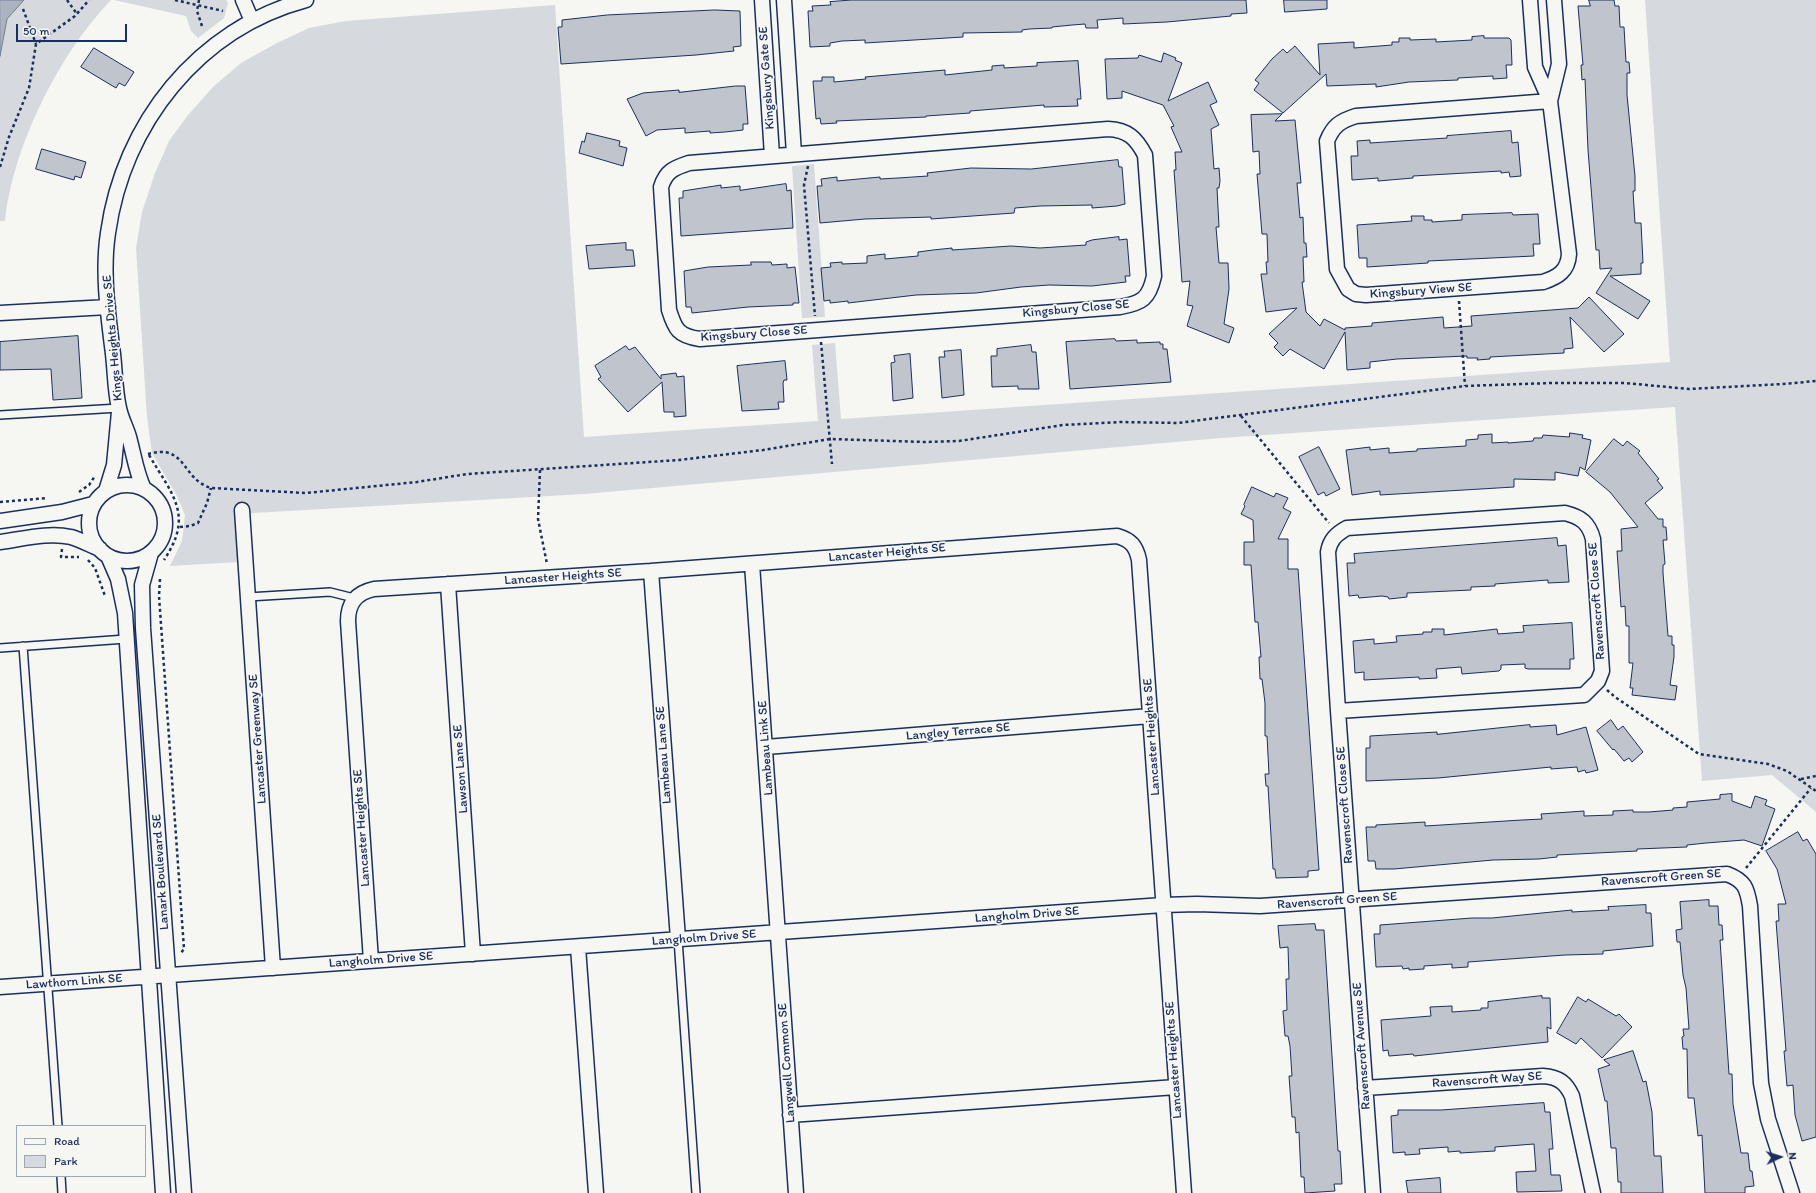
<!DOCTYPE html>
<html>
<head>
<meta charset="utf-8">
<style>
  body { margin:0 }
  #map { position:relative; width:1816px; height:1193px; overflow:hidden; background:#f6f6f2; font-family:Itim,sans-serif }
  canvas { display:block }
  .legend { position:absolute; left:16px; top:1125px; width:130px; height:52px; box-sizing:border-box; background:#f6f6f2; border:1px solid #9ea6b7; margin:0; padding:5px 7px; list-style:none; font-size:12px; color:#1b2f5e }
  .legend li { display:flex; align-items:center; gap:8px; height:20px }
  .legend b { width:20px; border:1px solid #9ea6b7 }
  .north { position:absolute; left:1760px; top:1137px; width:40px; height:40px; -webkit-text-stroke:3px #f6f6f2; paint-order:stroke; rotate:86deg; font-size:11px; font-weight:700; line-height:16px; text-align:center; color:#1b2f5e }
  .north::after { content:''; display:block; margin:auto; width:14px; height:18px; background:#1b2f5e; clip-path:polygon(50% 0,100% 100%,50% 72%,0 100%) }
  .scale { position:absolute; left:16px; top:24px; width:111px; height:18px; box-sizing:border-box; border:2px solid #1b2f5e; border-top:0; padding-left:5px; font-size:12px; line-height:14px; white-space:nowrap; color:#1b2f5e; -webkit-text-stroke:3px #f6f6f2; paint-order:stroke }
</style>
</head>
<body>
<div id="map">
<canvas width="1816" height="1193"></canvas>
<ul class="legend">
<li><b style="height:5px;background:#f6f6f2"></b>Road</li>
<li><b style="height:11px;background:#d6d9dd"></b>Park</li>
</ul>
<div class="north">N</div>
<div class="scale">50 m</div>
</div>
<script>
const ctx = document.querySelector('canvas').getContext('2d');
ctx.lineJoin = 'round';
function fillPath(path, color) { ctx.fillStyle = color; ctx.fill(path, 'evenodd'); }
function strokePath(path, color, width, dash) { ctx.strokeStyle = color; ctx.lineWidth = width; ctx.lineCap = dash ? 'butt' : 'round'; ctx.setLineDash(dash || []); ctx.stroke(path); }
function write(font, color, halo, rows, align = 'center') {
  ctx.font = font + ' Itim,sans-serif'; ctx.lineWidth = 3.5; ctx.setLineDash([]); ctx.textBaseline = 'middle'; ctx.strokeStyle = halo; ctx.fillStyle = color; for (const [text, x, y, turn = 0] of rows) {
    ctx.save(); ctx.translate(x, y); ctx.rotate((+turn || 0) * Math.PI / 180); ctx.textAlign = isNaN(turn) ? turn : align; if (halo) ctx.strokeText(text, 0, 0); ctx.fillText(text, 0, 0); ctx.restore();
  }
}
const green = new Path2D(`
  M0,0H111C59,54 13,146 5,221H0Z
  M114,0H226L228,3L224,18L198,38L191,31L186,16Z
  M1645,0H1816V812L1772,775L1702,781L1675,407L1221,438L584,494L236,514L239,562L170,566L182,541L185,515L177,496L152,453L147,417L136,248L142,212L155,173L169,141L188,115L213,87L241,63L277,43L309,28L346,21L555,5L584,437L818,421L812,345L835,343L841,419L1670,362Z
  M814,164L825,317L802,318L792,166Z`);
const water = new Path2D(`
  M0,0H24L7,19L0,56Z`);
const building = new Path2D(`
  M852,0H1246L1247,13L1231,14V16L1167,22L1123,24V18L1097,20L1098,28H1086L1085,24L1072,25L1052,27V28L1029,29L1022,30V32L963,33V37L865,43V40L842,41L830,43V46L810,47L808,11H813L812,6L831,5L830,2Z
  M1284,0H1327V9L1285,12Z
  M1589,0H1614L1615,6H1619L1620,27H1624L1626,62H1629L1630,73H1627V95L1635,176V191H1633L1635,223H1641L1643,263H1641V274L1610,276L1650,301L1638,319L1596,293L1612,268L1600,269L1599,250H1596L1588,150L1585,79L1582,80L1581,65H1583L1578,6H1590Z
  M715,10L740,11L741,46L733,47L734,51L696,55L561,64L558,27H562V20L607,15Z
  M1484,36V38H1509L1511,40L1512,65H1506L1507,78L1493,79V76L1458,78V80L1409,82L1376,87V84L1327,86L1326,74L1283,113L1254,90L1259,83L1255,80L1272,59L1283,49L1287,53L1295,46L1320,75L1318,44L1354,42V48L1392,45V42H1399V38H1410V40L1436,39V42L1472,40V37Z
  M94,48L134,72L125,86L119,83L116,88L81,67Z
  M1164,53L1176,58L1175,60L1182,63L1168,101L1208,82L1217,102L1210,105L1219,125L1211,129L1214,169L1219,168L1220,181L1219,188H1217L1219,227H1216L1219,263H1228L1229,289L1224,324L1234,328L1229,343L1187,326L1193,306L1187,305L1190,281L1182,282L1174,170H1176L1175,152H1182L1171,127L1174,126L1163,105L1122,91V98L1107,99L1105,59L1138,58L1139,55L1161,62Z
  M1078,61L1081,99H1077L1078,106L1044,107V105L970,111V113L926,116V117L836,121L837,123L821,124L820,118L816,119L813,81H822V77H834V82L866,79L865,77L945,70V75L992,70V66L1004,65V68L1037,66V63Z
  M736,86H745L748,124H743V130L725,132L710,133V131L685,133V128L657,130L646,136L627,99L643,93L679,90V92Z
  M1282,114L1275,121L1295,120L1301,183H1297L1300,218L1303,217L1304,243H1306L1307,257H1303L1304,282H1302L1306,312L1320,326L1324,319L1345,330V328L1372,326V323L1443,317L1444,328L1472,326L1471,316L1578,308L1589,297L1624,334L1604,352L1570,317L1573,348L1564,349V353L1490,357V359L1477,360L1478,358H1467V356L1397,359L1370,362V368L1347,370L1345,332L1324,369L1290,349L1283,356L1274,347L1278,343L1269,334L1297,308L1266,312L1261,274H1267L1266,262H1268L1267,234H1262L1257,174H1260L1259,151L1253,152L1251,115Z
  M1511,131L1512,143L1518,142L1521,176L1510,177L1509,172L1501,173V171L1413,176V178L1378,181V178L1352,180L1351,156H1358L1357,141L1370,140V143L1447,138V136Z
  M587,133L620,141L619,146L627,148L623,166L579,153L582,141L584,142Z
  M42,149L86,162L81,178L75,176L74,180L36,169Z
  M1118,160L1119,167H1122L1125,204L1117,206L1092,208V205L1040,206L1015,208L1014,213L931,219V217L865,219L820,223L817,186H822L821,179L837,177V181L880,177V179L898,178L928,176L927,173L971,168L1031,169Z
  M786,184L787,191L791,190L793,228L681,236L679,198H683V191L721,185V188L740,186V190Z
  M1512,213L1513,215L1538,214L1540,244H1533L1534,256L1428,261V263L1367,267V258H1359L1357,225L1412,221L1411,216H1424V220H1432V222L1462,220V215Z
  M1119,237V240L1127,239L1130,276H1125L1126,282L1092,286L1049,285L1021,287L976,293L916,295L848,303V301L830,303V300L824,301L821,268L831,267L830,263L842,262V264L867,263V256L885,254V259L918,256V252L933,250L952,248V250L1011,246L1040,248L1086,245V242L1092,240Z
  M626,243V250H633L635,266L589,269L586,246Z
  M751,262H771L772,265L787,264V268L795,267L799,303H793V305L748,307L692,313L691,307H686L684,271L708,267L751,265Z
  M78,336L82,398L53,400L51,369L0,370V342Z
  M1115,339L1116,341L1137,340V343L1160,342V344H1163V349H1167L1171,382L1070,389L1066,342Z
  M1031,345L1032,352H1036L1039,389H1018V386L992,387L991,356H997V349Z
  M626,346L629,350L635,347L661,379V375L676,373L677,377L684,376L686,416L674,417V412H664L662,382L628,412L598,379L601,377L595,366Z
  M961,350L964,395L942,398L939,357H945L944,351H946Z
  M910,354L913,398L893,401L891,363L895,362L894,356Z
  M785,361L787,380H784L783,383L784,402H778L779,409L742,411L737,366Z
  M1570,433L1583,435L1582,438L1591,440L1585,470L1580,467L1578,476L1555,472V480L1514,479V487L1380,495V491L1352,495L1346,450L1370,447V450L1389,448V453L1417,451V449L1466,446V440L1478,439V435L1492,434V443L1508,442V443L1533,441L1534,438H1542L1543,435L1569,437Z
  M1614,439L1623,446L1627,441L1640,451L1638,453L1659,479L1657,480L1663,488L1645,503L1658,519H1663V527H1666L1667,540H1663L1665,564L1663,565V573L1668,636H1672V645H1674V657L1670,685L1677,686L1675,700L1632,695L1633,688H1630L1633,663H1629V626H1626L1625,606L1621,607L1617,551H1622L1621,529L1638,527L1610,492L1586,472Z
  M1319,447L1340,489L1326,496L1324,492L1318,495L1299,457Z
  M1252,487L1274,497L1276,493L1288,498L1283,508L1291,512L1278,539H1288V569H1298L1319,870L1308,871V877L1276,878L1275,869H1273L1268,786H1266L1265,774H1269L1267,736H1265V703L1262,679H1260L1259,657H1261L1258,622H1255L1251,565H1244V542H1254L1253,520L1241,514L1245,506L1244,505Z
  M1557,538L1558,546L1566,545L1569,582L1548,583V580L1495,584V586L1471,587V590L1407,593V597L1389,599L1388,597L1382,596L1359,598L1358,595L1349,596L1347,563H1355L1354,554Z
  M1572,623L1574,659H1570V669H1528L1525,668V664L1501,665V669L1499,671L1462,674L1461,667L1436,669L1437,678L1419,679V677L1364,680V672L1355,673L1353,641L1374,639V644L1397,642L1396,636L1423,634V632H1432V629H1444V635L1497,629L1498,634L1524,632L1523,626Z
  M1611,720L1618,730L1623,726L1643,752L1632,762L1629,758L1624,761L1614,749L1613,750L1597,731Z
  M1530,725V727L1556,725L1557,735L1586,727L1598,770L1586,773L1585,770L1578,772L1577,767L1551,769V767L1438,778L1366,781V748H1370V736L1437,732V734Z
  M1732,794V801L1751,808L1755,796L1767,800L1765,805L1775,809L1762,846L1744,840L1706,843L1687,845V847L1637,849V851L1557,855V857L1539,859L1493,860L1394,869H1376L1375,861H1368L1366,827H1376V825L1425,822V826L1522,820L1542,819L1541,814L1584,811V816L1613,815V811L1633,810V812H1649L1673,810V808L1687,807V802L1720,799V795Z
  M1798,832L1803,841L1807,839L1816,854V1137L1802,1141L1795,1115L1793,1085L1787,1086L1784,1051H1786L1776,921H1779L1778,904H1786L1777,869L1766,851Z
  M1709,900V906H1718L1719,925H1722L1723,940H1720L1729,1074H1732L1733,1104L1741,1153H1748L1750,1171H1752L1754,1186L1745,1187V1193H1705L1702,1135L1698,1136L1694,1098H1688L1687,1049H1683L1682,1037L1684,1036L1683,1029H1689L1686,988L1683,975L1680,942H1677L1676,930L1682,929L1680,902Z
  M1646,905V913H1651L1653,946L1603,951V954L1565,955L1468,962V967L1452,968V964L1424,966V969L1409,970V968L1403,969L1402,966L1376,967L1374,934H1380V925L1472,918H1492L1572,910V912L1609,910L1608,907Z
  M1315,924L1316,930H1324L1338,1151H1340L1342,1184H1334L1335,1191L1305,1193L1304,1177H1301L1299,1132L1296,1133L1295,1117H1292L1289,1076H1292L1290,1046L1288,1036H1285L1283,1011L1287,1010L1286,979H1289L1288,947L1280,948L1278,926Z
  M1542,996V998H1550L1551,1029L1547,1027L1548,1042L1414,1056L1413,1054L1389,1056L1388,1050L1383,1051L1381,1020L1431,1016L1430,1007L1452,1006V1012L1481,1010V1008H1488V1002Z
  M1578,997L1586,1002L1588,999L1616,1016L1619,1014L1632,1027L1602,1058L1581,1038L1576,1044L1557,1033Z
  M1633,1051L1643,1082L1646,1081L1652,1112L1654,1156H1661L1663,1193H1621V1182H1618L1616,1148H1611L1607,1101H1605L1598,1069L1610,1065L1604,1060Z
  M1544,1103L1545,1112H1550L1553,1149H1549L1551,1175H1560L1562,1191L1517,1192L1516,1172L1536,1171L1534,1144L1495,1147V1151L1460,1153V1151L1448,1152V1147L1419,1149L1420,1154L1405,1155V1152L1393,1153L1391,1116L1398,1115V1110H1441Z
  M1440,1178L1441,1193H1408L1406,1181Z`);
const path = new Path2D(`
  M67,0L77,14
  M175,0L223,11
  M199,0L197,11L202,26
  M23,9L36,44
  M808,166L804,185L815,316
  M0,167L9,137L29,88L36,44L75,16L89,0
  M1459,301L1465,386
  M821,342L832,464
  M1241,416L1329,523
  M148,454C187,443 181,479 211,488L306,493L417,482L467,474L679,460L763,450L830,439L925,442L959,441L1063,425L1121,422L1178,423L1465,386L1551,383H1625L1689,389L1783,384L1816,381
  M149,455C173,496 194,515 164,560
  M540,470L538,519L547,564
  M79,492L89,485L95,476
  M0,502L47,498
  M180,527L190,526L198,523L207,503L211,488
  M62,549L61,557H79
  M88,560L95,568L105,596
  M160,579L159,596L184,949L181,953
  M1607,690L1615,697L1699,754L1768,764L1787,771L1816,791
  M1801,779L1816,776
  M1746,868L1811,788`);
const service = new Path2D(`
  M0,415L119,408
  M248,597L330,592L354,598
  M23,646L58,1126
  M0,648L126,639
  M678,939L696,1193
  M61,1176L62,1193`);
const minor = new Path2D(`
  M243,0L252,21
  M762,0L772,156
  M784,0L794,154
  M1530,0L1535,67L1550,101L1569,254C1568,271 1558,277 1543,282L1366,295L1356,294L1348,289L1337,269L1327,141C1333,126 1340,121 1356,116L1550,101
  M1550,101L1559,64L1554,0
  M1108,129C1128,130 1136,138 1145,155L1154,276C1149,299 1142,303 1120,307L700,339C678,336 675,329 669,310L661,187C666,171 674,168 689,163Z
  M0,313L108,307
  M89 523a38 38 0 1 1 76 0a38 38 0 1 1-76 0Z
  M144,489C136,472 134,455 129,437C126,427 121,418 119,408C115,391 115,371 113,354C108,314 102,272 108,233C123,124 198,29 306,0
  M106,491L114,465L119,412
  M242,510L273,968
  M0,521L62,512L93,504
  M0,542C23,539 48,532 71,537C81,540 90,545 100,549
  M151,553L142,585L143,628L184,1193
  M108,556L118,579L125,613L163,1193
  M752,564L796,1193
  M651,571L678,939
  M448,584L473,954
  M1338,711L1328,552C1330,540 1336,534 1347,528L1565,513C1581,517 1589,523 1593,539L1602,671L1598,681L1584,695L1338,711L1373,1193
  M766,747L1150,716
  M578,947L596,1193
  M371,961L348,621C348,603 356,593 374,589L651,571L1117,536C1131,540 1136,546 1139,560L1184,1193
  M0,987L1163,905L1197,904L1260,906L1727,874C1745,881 1747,888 1750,906L1761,1083L1768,1119L1792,1193
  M1365,1088L1543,1076C1559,1077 1566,1083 1572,1096L1593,1193
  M790,1115L1176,1087`);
const streetNames = [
  ["Kingsbury Gate SE",767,78,-94],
  ["Kingsbury View SE",1421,291,-4],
  ["Kingsbury Close SE",1076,309,-5],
  ["Kingsbury Close SE",754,334,-4],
  ["Kings Heights Drive SE",113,338,-95],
  ["Lancaster Heights SE",887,553,-5],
  ["Lancaster Heights SE",563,577,-4],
  ["Ravenscroft Close SE",1597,601,-94],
  ["Langley Terrace SE",958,732,-5],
  ["Lancaster Heights SE",1152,737,-94],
  ["Lancaster Greenway SE",258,739,-94],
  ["Lambeau Link SE",766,748,-94],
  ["Lambeau Lane SE",664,755,-94],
  ["Lawson Lane SE",461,769,-94],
  ["Ravenscroft Close SE",1345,805,-94],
  ["Lancaster Heights SE",362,828,-94],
  ["Lanark Boulevard SE",161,872,-94],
  ["Ravenscroft Green SE",1661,878,-4],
  ["Ravenscroft Green SE",1337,901,-4],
  ["Langholm Drive SE",1027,915,-4],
  ["Langholm Drive SE",704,938,-4],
  ["Langholm Drive SE",381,960,-4],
  ["Lawthorn Link SE",74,982,-4],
  ["Ravenscroft Avenue SE",1362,1046,-94],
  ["Lancaster Heights SE",1174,1060,-94],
  ["Langwell Common SE",787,1063,-94],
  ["Ravenscroft Way SE",1487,1080,-4]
];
fillPath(green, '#d6d9dd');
fillPath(water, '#abb2c0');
strokePath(water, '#717e99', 1);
fillPath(building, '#c0c4cd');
strokePath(building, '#1b2f5e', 1);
strokePath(service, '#1b2f5e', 10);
strokePath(minor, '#1b2f5e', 17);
strokePath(path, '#1b2f5e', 2.5, [3, 3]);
strokePath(service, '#f6f6f2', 7);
strokePath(minor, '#f6f6f2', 14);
write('13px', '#1b2f5e', '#f6f6f2', streetNames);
</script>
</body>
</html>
